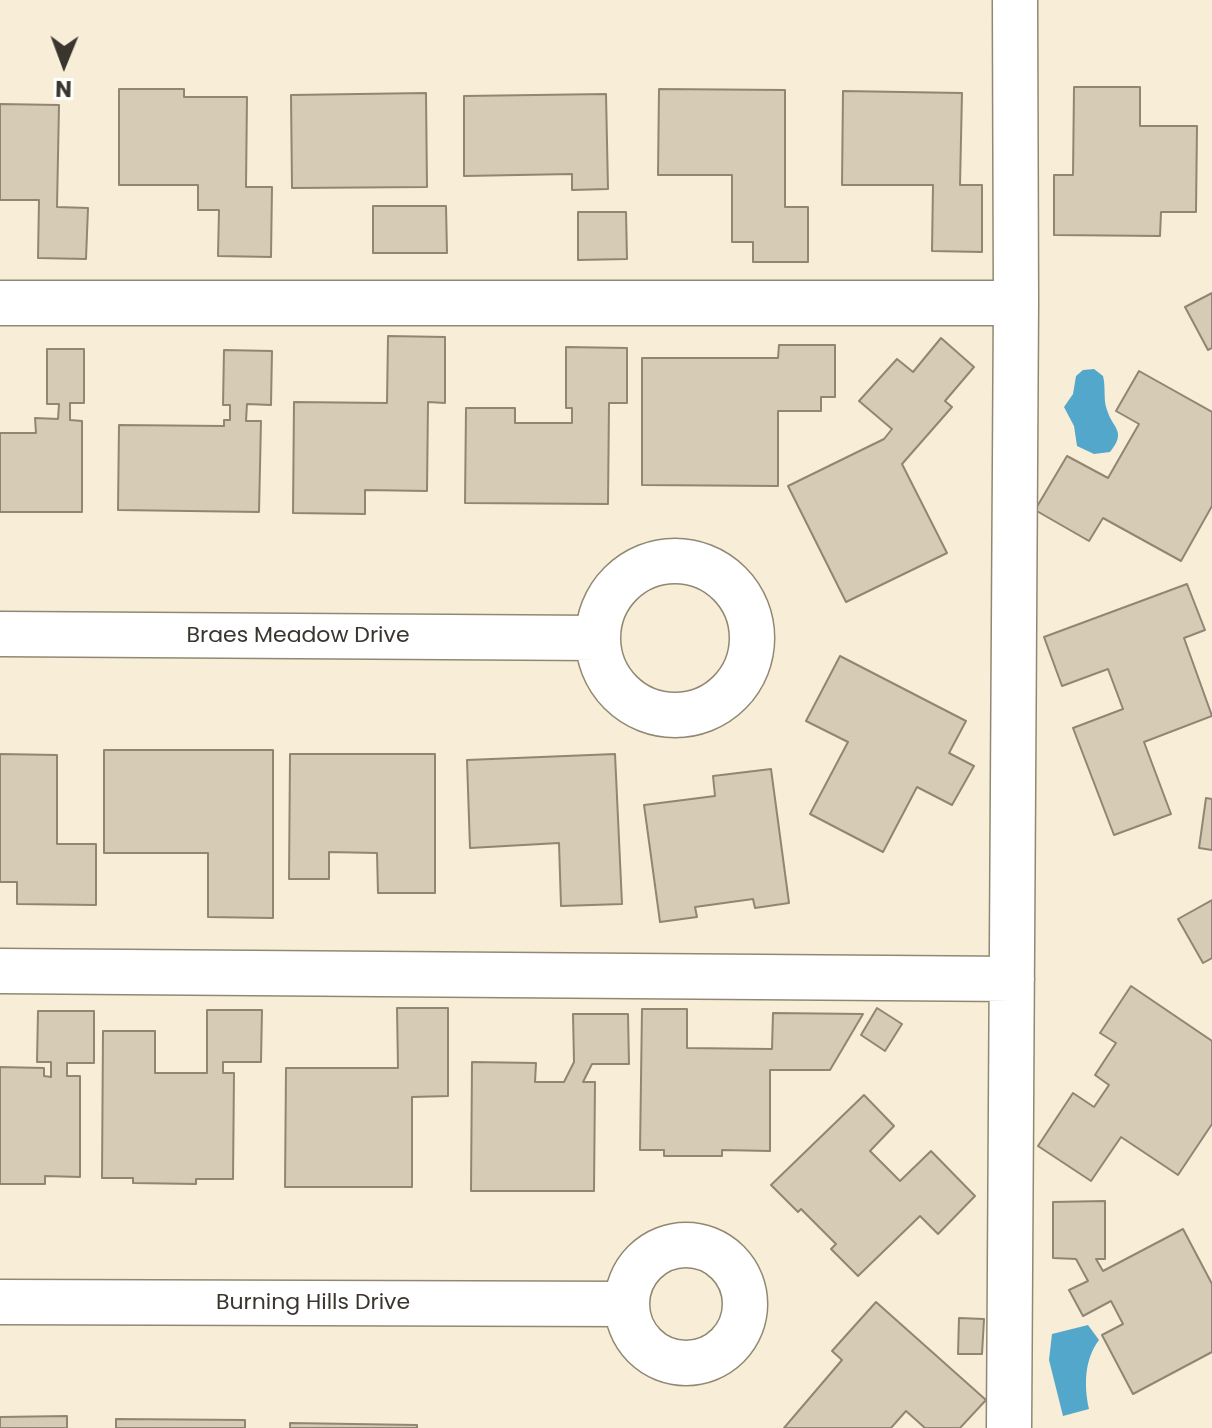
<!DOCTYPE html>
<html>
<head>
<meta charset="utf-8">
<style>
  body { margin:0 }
  #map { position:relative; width:1212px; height:1428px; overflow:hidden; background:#f8eed7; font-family:Poppins,sans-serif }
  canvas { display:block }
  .north { position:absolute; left:24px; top:24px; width:80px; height:80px; -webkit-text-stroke:6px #fff; paint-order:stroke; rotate:181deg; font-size:22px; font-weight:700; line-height:32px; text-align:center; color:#3a362e }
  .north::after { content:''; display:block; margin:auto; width:28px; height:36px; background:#3a362e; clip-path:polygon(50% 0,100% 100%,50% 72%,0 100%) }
</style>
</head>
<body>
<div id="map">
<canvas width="1212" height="1428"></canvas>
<div class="north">N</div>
</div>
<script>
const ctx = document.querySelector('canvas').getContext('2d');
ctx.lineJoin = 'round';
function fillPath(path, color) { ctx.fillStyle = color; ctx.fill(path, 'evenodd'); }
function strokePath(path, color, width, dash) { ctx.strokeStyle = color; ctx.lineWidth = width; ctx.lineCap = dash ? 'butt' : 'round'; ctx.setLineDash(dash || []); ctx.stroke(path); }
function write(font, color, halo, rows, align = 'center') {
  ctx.font = font + ' Poppins,sans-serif'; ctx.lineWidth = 6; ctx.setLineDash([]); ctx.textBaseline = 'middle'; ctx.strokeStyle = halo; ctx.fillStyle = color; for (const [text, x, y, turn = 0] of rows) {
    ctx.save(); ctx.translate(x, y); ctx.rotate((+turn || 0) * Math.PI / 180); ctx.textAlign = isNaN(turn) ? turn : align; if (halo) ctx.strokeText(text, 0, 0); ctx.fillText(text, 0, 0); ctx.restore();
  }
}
const water = new Path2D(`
  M1094,369L1103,376C1106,387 1103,400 1107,410C1113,429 1127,431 1110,452L1094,454L1077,446L1074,426L1064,407L1073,394L1076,376L1083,370Z
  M1088,1325L1099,1340C1084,1360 1084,1386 1089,1409L1063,1416L1049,1360L1052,1334Z`);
const building = new Path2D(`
  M1074,87H1140V126H1197L1196,212H1161L1160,236L1054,235V175H1073Z
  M119,89H184V97H247L246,187H272L271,257L218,256L219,210H198V185H119Z
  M659,89L785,90V207H808V262H753V242H732V175H658Z
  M843,91L962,93L960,185H982V252L932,251L933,185H842Z
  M426,93L427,187L292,188L291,95Z
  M606,94L608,189L572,190V174L464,176V96Z
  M0,104L59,105L57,207L88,208L86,259L38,258L39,200H0Z
  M373,206H446L447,253H373Z
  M578,212H626L627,259L578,260Z
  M1212,293V348L1208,350L1185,307Z
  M388,336L445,337V403L428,402L427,491L365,490V514L293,513L294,402L387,403Z
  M941,338L974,367L945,401L952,407L902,464L947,553L846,602L788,486L884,439L892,429L859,401L897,359L913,372Z
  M779,345H835V397H821V411H778V486L642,485V358H778Z
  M566,347L627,348V403H609L608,504L465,503L466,408H515V423H572V408H566Z
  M47,349H84V403H70V420L82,421V512H0V433H36L35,418L58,419L59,404H47Z
  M224,350L272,351L271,405L247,404L246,421H261L259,512L118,510L119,425L224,426V420H230V405H223Z
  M1139,371L1212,412V506L1181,561L1103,518L1089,541L1035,510L1067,456L1108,478L1139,424L1116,411Z
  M1187,584L1205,630L1184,638L1212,716L1144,742L1171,814L1114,835L1073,728L1123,709L1108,669L1062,686L1044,637Z
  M840,656L966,721L949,753L974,766L952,805L917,787L883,852L810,814L848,742L806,721Z
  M104,750H273V918L208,917V853H104Z
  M0,754L57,755V844H96V905L17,904V882H0Z
  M290,754H435V893H378L377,853L329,852V879H289Z
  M615,754L622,904L561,906L559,843L470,848L467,760Z
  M771,769L789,903L755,908L753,899L695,907L697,917L660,922L644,805L715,796L713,776Z
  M1206,798L1212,799V850L1199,848Z
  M1212,900V958L1203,963L1178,919Z
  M1131,986L1212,1041V1124L1178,1175L1121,1137L1091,1181L1038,1146L1073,1093L1094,1107L1109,1085L1095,1075L1116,1043L1100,1033Z
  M397,1008H448V1096L412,1097V1187H285L286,1068H398Z
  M877,1008L902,1024L885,1051L861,1035Z
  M642,1009H687V1048L772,1049L773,1013L863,1014L830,1070H770V1151L722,1150V1156H664V1150H640Z
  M207,1010H262L261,1062H223V1073H234L233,1179H196V1184L133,1183V1178H102L103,1031H155V1073H207Z
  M38,1011H94V1063H67V1076H80V1177L45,1176V1184H0V1067L44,1068V1076L51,1077V1062H37Z
  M573,1014H628L629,1064H592L583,1082H595L594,1191H471L472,1062L536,1063L535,1082H564L574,1062Z
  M864,1095L894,1126L870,1151L900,1181L931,1151L975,1196L938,1234L920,1216L858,1276L831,1249L836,1244L801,1209L798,1212L771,1185Z
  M1105,1201V1259H1096L1103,1271L1183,1229L1212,1284V1352L1133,1394L1102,1335L1123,1324L1111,1301L1083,1316L1069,1290L1088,1281L1076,1259L1053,1258V1202Z
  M876,1302L986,1400L960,1428H925L906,1411L891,1428H784L842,1360L832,1351Z
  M959,1318L984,1319L982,1354H958Z
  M67,1416V1428H0V1417Z
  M116,1419L245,1420V1428H116Z
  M290,1423L417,1425V1428H290Z`);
const minor = new Path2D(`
  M0,303H1016
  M598 638a77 77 0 1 1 154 0a77 77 0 1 1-154 0Z
  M0,634L596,638
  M0,971L1012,979
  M627 1304a59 59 0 1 1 118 0a59 59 0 1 1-118 0Z
  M0,1302L626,1304
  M1009,1428L1016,303L1015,0`);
const streetNames = [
  ["Braes Meadow Drive",298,636],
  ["Burning Hills Drive",313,1303]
];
fillPath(water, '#53a7ca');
fillPath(building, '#d6cbb5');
strokePath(building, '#908672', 2);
strokePath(minor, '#918873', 47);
strokePath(minor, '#fff', 44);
write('22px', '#3a362e', '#fff', streetNames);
</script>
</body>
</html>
